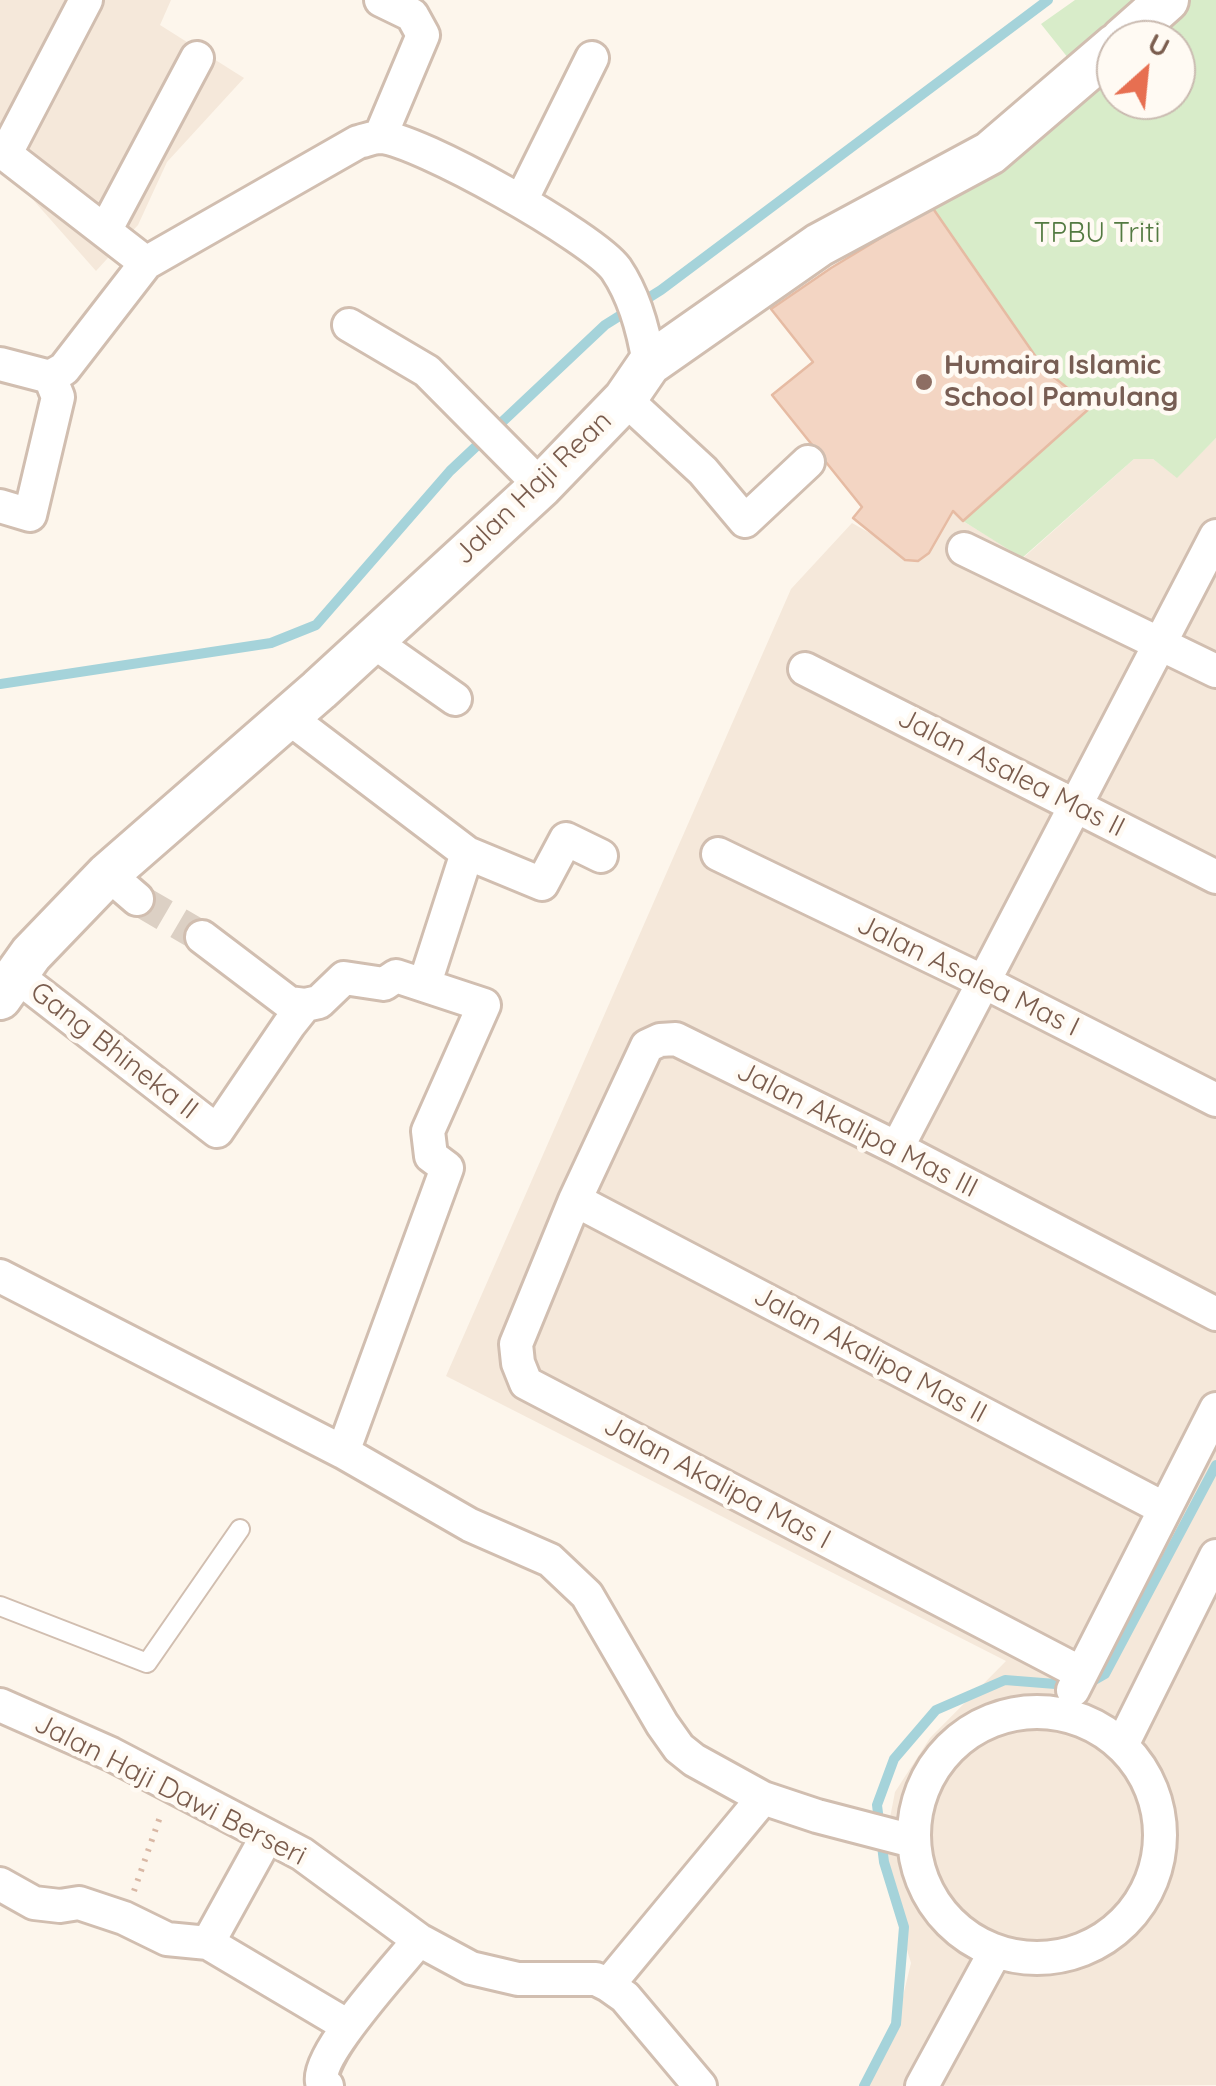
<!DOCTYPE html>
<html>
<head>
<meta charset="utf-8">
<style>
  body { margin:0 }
  #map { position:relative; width:1216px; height:2086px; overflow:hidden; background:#fdf6ec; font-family:Quicksand,sans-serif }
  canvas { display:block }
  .north { position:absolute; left:1096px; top:20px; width:100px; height:100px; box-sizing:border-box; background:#fffaf3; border:2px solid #cabbb1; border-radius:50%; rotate:27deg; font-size:28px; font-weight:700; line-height:40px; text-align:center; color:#7a5c4d }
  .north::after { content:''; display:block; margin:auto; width:35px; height:45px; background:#e76f51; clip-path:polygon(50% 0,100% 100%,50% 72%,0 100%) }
</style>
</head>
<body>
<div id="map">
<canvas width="1216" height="2086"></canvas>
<div class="north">U</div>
</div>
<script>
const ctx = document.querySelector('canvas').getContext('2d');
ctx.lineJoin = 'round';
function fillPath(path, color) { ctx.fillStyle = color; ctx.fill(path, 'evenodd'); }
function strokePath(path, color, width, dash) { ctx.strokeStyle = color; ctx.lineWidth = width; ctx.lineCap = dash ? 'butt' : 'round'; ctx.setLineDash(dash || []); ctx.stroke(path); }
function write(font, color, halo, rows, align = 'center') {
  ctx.font = font + ' Quicksand,sans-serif'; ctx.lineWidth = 9; ctx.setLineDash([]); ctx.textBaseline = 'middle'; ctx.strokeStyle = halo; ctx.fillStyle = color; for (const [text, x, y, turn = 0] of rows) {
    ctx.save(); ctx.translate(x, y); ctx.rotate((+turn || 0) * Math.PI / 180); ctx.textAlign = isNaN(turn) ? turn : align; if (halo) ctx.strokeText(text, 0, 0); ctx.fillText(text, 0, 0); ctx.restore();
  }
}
const residential = new Path2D(`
  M0,0H171L160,25L244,78L167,162L138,225L96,271L20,185L0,173Z
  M1216,438V2085L867,2086L893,2038L911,1963L896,1914L884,1849L895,1792L930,1738L1006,1661L446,1376L791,589L852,523L916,559L944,504L963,521L1023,558L1134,459H1153L1177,477Z`);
const green = new Path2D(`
  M1075,0H1216V438L1177,478L1153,459H1134L1022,558L963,521L1090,407L1045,370L932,207L1092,88L1041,24ZM1116,40H1176V100H1116Z`);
const stream = new Path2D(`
  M0,684L271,643L316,625L450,471L605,325L661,290L1048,0
  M1084,1686L1105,1674L1216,1465
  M864,2086L896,2024L904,1927L884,1862L877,1805L894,1759L936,1710L1005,1680L1068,1685`);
const building = new Path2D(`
  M932,207L1045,370L1091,407L963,521L953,511L929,553L918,561L905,560L853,518L862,507L772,395L813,362L771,309L831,268Z`);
const minorTunnel = new Path2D(`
  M137,899L202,937`);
const path = new Path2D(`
  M134,1891L161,1814`);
const service = new Path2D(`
  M0,1606L147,1663L240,1529`);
const minor = new Path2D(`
  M380,137L423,35L412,15L381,0
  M0,150L146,263
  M6,153L86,0
  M521,201L592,58
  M106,229L197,58
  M349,325L427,371L541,486
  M0,364L50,377L64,369L146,263L358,142C364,141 373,137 380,137C417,138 594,238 616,269C635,297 644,332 649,364
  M625,399L703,471L745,521L808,462
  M0,506L30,515L58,397L50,377
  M964,549L1216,671
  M371,640L455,699
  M805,669L1216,877
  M288,717L467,853L542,884L566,839L601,856
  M718,854L986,983L1216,1100
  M108,874L137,899
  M202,937L289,1003L305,1005
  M17,976L217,1131L289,1025L305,1005L319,1002L344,978L384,984L396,976L484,1005L428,1131L431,1156L447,1168L343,1452
  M425,983L467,853
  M897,1148L1216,536
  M575,1200L1165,1509
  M0,1276L343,1452L470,1525L550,1560L587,1595L662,1724L679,1748L694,1760L763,1798L817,1816L913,1841
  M1081,1673L526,1383L518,1363L516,1344L575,1200L647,1046L660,1040L676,1039L897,1148L1216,1314
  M1073,1690L1216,1409
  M0,1705L111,1754L302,1854L419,1940L471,1968L518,1979H596L608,1985L625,1997L700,2086
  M914 1835a123 123 0 1 1 246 0a123 123 0 1 1-246 0Z
  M1122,1745L1216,1556
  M0,1884L34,1903L60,1906L79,1903L124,1918L167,1939L208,1943L266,1838
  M208,1943L348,2026
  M608,1985L763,1798
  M327,2086L322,2082C316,2054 399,1965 419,1940
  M922,2086L995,1952`);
const tertiary = new Path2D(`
  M1122,40L1167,0
  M0,998L31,954L108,874L319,690L541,486L625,399L649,364L819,245L990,153L1116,45`);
const markers = [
  [924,382,10,"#8d6e63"]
];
const parkNames = [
  ["TPBU Triti",1097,234]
];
const educationNames = [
  ["Humaira Islamic",944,366],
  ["School Pamulang",944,398]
];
const streetNames = [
  ["Jalan Haji Rean",533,488,-44],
  ["Jalan Asalea Mas II",1011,773,27],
  ["Jalan Asalea Mas I",968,976,26],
  ["Gang Bhineka II",114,1051,38],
  ["Jalan Akalipa Mas III",857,1130,27],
  ["Jalan Akalipa Mas II",870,1355,28],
  ["Jalan Akalipa Mas I",717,1483,28],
  ["Jalan Haji Dawi Berseri",170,1790,27]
];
fillPath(residential, '#f5e8da');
fillPath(green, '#d8ecc9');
strokePath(stream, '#a5d3da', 10);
fillPath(building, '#f3d5c3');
strokePath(building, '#e6bba3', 2.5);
strokePath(minorTunnel, '#dcd0c4', 32, [32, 16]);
strokePath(service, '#d1beb0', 22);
strokePath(minor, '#d1beb0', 38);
strokePath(tertiary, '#d1beb0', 48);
strokePath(path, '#d9b8a5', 6, [2.5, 8]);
strokePath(service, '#fff', 18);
strokePath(minor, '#fff', 32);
strokePath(tertiary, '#fff', 42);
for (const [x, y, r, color] of markers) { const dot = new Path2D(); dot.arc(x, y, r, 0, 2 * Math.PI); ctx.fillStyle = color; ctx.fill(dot); strokePath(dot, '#fffaf3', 4); }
write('28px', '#537a41', '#fffaf3', parkNames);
write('bold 28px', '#785e54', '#fffaf3', educationNames, 'left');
write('28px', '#7a5c4d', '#fffaf3', streetNames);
</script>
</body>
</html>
